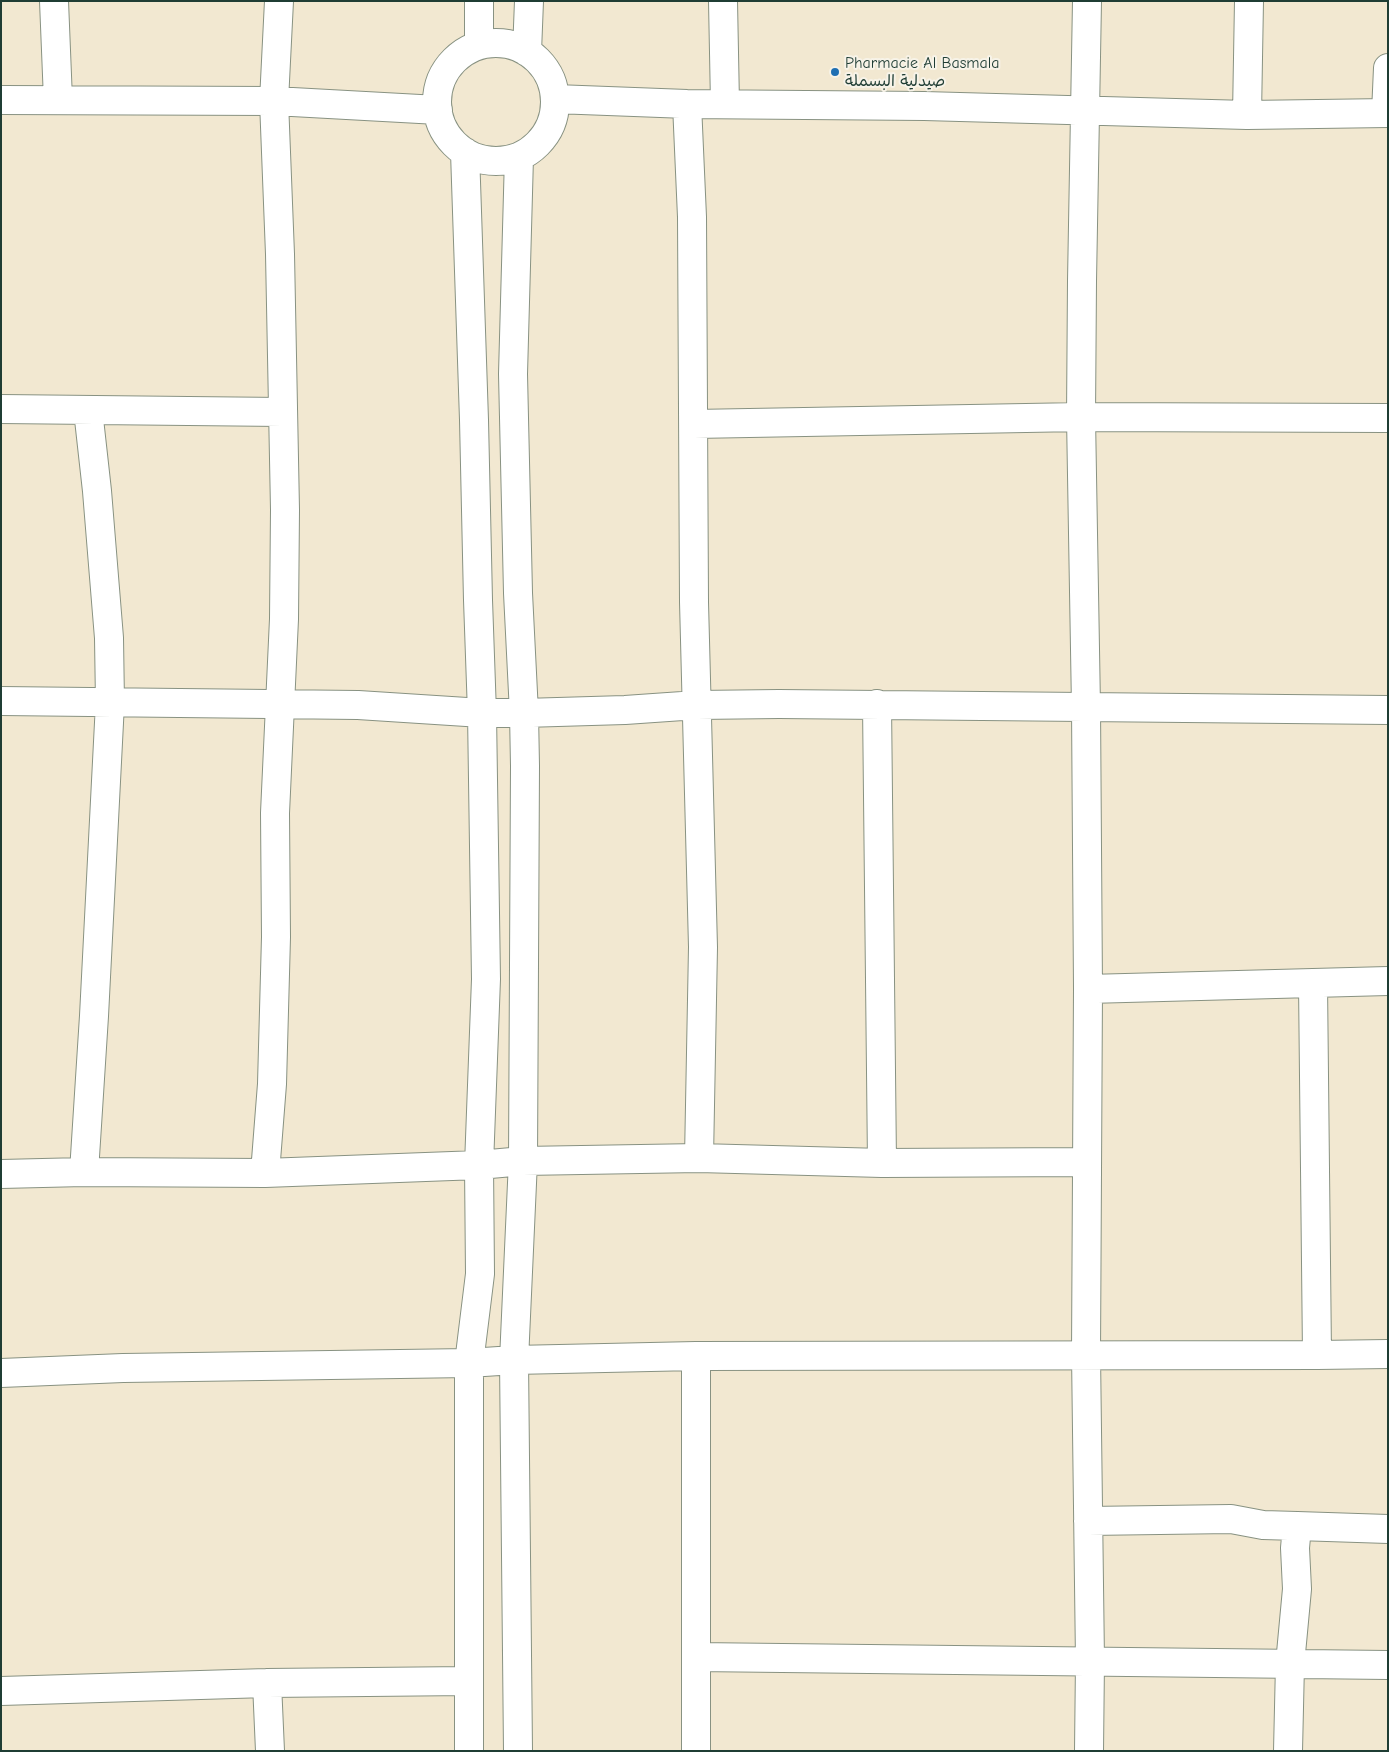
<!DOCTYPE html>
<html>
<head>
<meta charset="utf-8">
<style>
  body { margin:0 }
  #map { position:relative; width:1389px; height:1752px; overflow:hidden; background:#f2e8d1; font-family:"Comic Neue",sans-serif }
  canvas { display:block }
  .frame { position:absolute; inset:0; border:2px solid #1f3d34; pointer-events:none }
</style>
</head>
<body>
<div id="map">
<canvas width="1389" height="1752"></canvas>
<div class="frame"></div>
</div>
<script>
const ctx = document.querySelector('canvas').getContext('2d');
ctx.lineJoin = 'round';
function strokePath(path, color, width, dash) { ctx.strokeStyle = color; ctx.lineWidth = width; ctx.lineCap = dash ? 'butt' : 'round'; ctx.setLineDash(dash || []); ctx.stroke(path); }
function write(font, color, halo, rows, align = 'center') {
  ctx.font = font + ' "Comic Neue","Playpen Sans Arabic",sans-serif'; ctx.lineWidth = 4; ctx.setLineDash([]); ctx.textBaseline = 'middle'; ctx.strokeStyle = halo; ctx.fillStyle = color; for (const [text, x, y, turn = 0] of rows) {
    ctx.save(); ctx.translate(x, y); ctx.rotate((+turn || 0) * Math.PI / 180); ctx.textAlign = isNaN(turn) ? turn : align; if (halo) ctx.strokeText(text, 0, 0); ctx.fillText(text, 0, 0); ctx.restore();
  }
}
const minor = new Path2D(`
  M54,1L58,100
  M479,1V45
  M723,1L725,104
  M1087,1L1082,281L1081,417L1086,707L1088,989L1086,1354L1090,1661L1089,1751
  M437 102a59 59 0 1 1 118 0a59 59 0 1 1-118 0Z
  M527,52L529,1
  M555,99L687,104L924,106L1247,115L1388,113
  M1,100L274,101L438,110
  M687,104L692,217L694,602L703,947L699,1158
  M1386,113L1388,68
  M1247,115L1249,1
  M465,152L474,420L478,600L482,713L486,979L479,1165L480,1274L469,1363V1751
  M1,409L282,412
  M694,424L1081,417L1388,418
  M1,701L358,705L482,713H524L625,710L697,705L779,704L1388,710
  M877,704L882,1163
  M1313,983L1317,1355
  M1088,989L1388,981
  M84,1172L94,1016L110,703L109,638L97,491L88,410
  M265,1173L272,1084L276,937L275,813L284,619L285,510L280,254L274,101L279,1
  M1,1174L84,1172L265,1173L479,1165L523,1161L699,1158L882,1163L1086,1162
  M1,1373L123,1368L469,1363L514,1360L696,1356L1317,1355L1388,1354
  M1088,1521L1231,1519L1263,1525L1297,1526L1295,1548L1297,1589L1290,1664L1288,1751
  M1297,1526L1388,1529
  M696,1657L1388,1665
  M267,1683L270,1751
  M1,1691L267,1683L468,1681
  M518,1751L514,1360L523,1161L525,766L524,713L518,593L513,374L519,157
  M696,1751V1356`);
const markers = [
  [835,72,5,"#1f6fb2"]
];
const poiNames = [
  ["Pharmacie Al Basmala",845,63],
  ["صيدلية البسملة",845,81]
];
strokePath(minor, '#889282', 30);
strokePath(minor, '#fff', 28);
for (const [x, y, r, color] of markers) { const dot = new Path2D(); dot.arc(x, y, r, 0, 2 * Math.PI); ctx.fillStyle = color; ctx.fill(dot); strokePath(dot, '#f7f3e8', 2); }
write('16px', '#1f3d34', '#f7f3e8', poiNames, 'left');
</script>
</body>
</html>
